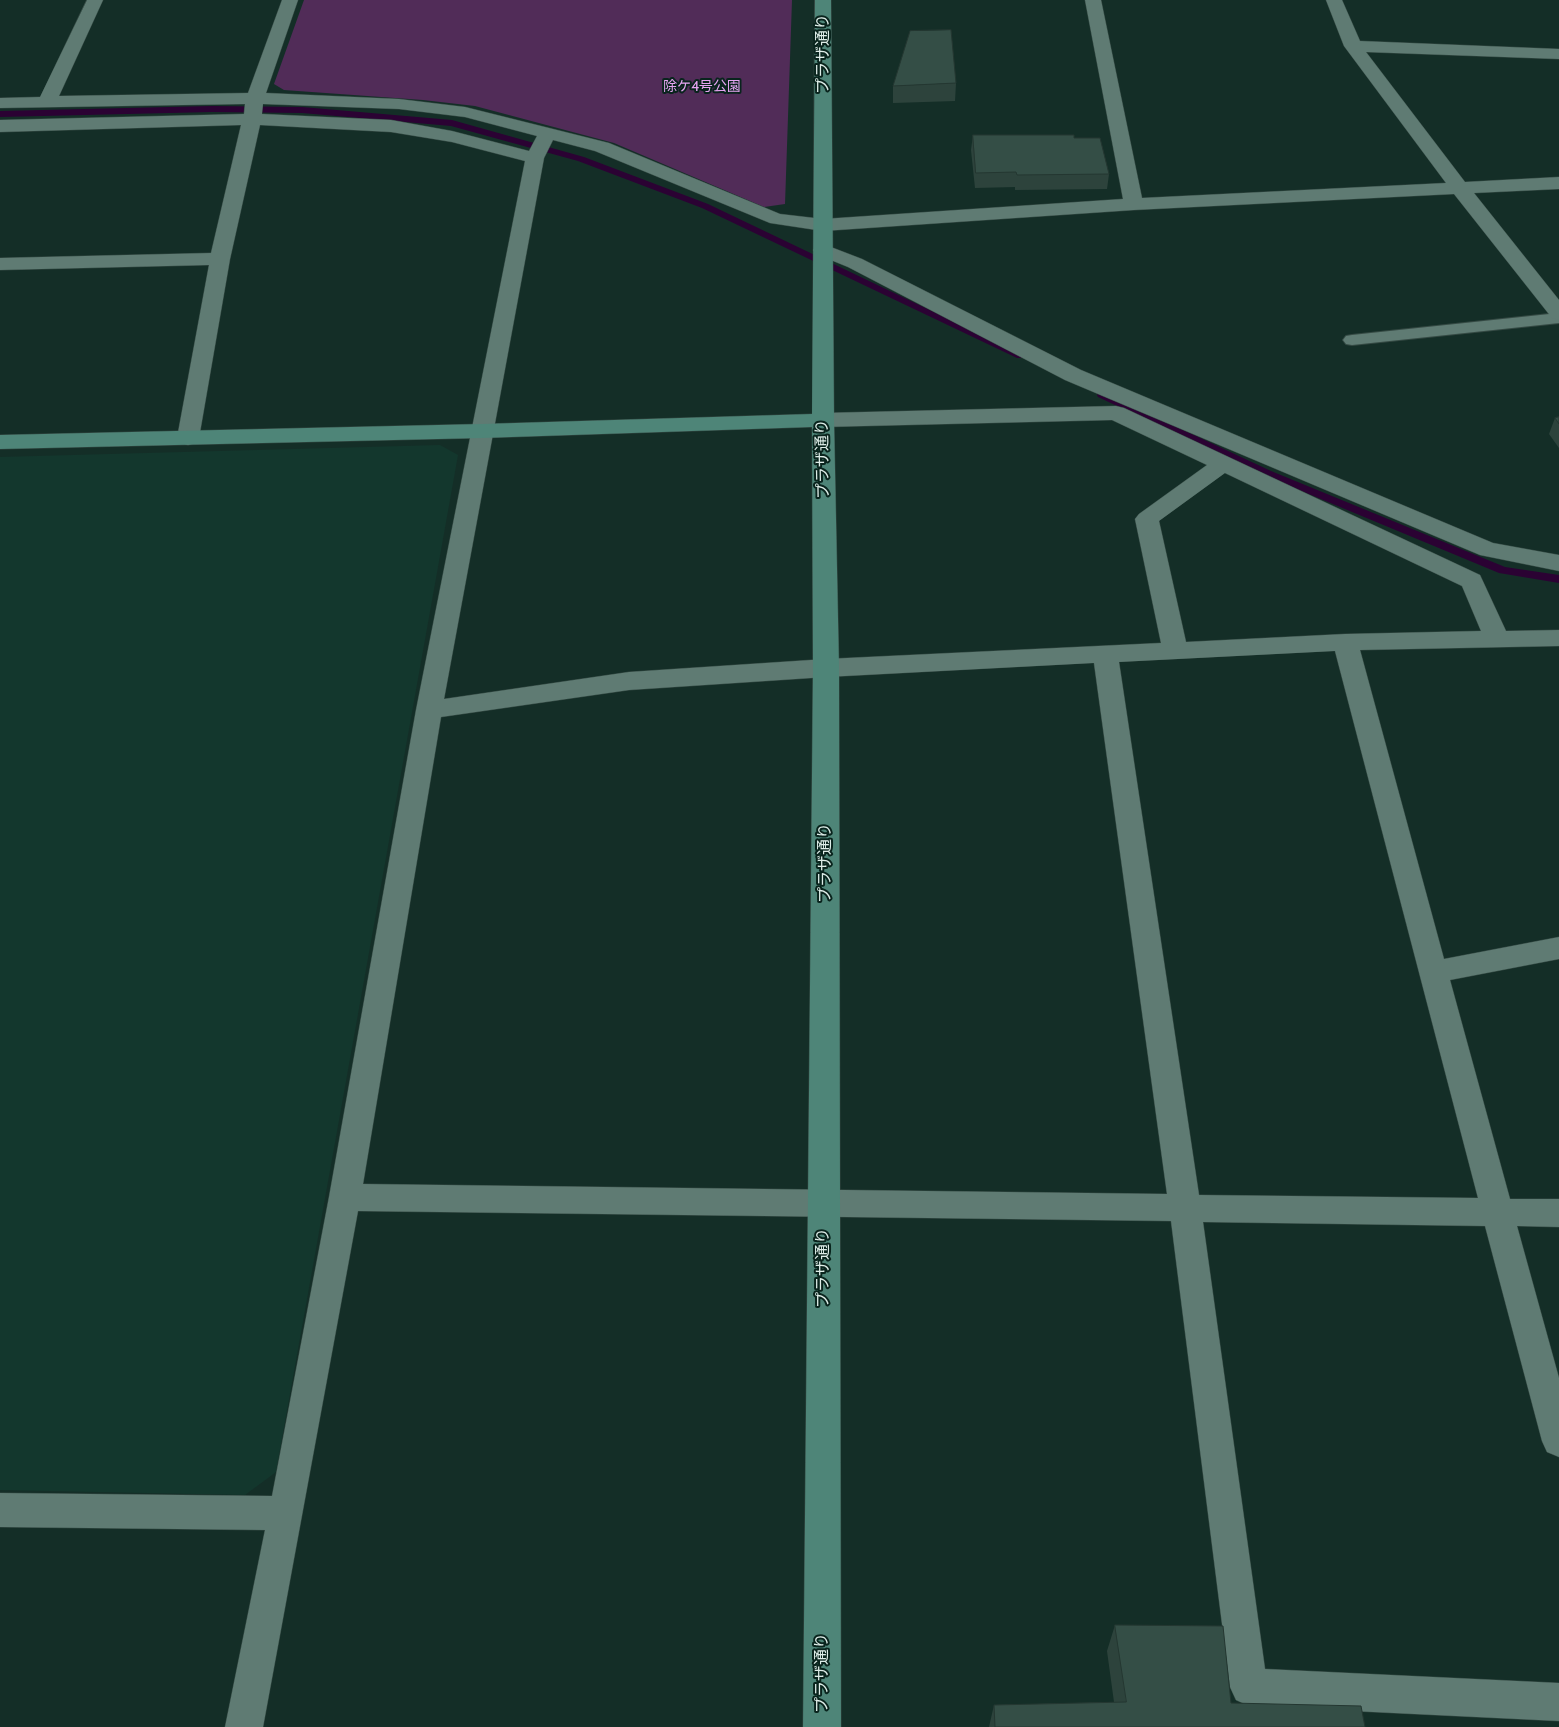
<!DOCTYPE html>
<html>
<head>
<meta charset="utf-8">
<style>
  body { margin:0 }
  canvas { display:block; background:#142e27 }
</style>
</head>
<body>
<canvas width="1559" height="1727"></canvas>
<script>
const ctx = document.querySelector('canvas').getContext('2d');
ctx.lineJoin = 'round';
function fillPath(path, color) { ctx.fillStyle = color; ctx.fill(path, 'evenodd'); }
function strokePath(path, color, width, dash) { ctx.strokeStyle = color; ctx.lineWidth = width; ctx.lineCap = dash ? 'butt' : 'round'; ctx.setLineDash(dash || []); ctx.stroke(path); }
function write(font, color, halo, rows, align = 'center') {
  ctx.font = font + ' Cabin,"Noto Sans JP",sans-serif'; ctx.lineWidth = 4; ctx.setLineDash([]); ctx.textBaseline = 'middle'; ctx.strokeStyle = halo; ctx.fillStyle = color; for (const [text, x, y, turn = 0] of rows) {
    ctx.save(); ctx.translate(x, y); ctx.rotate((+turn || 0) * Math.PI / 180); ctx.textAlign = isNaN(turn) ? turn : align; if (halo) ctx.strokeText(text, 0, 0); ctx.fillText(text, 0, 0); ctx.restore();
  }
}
const built = new Path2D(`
  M440,445L458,455L276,1472L245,1495L0,1490V457Z`);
const green = new Path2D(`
  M304,0H792L785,204L764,207L614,143L475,106L423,100L284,90L274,84Z`);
const stream = new Path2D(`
  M212,106L302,107L452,120L584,157L708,204L1026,356L1025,358H1017L702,208L578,161L451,126L302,113L212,112L0,117V111Z
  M1102,392L1271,471L1505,567L1559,575V583L1499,573L1263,475L1098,397L1097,395L1098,393Z`);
const lane = new Path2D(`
  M1559,313V323L1352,345L1346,344L1343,340L1346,336L1352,335Z`);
const street = new Path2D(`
  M87,0H103L59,96L248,93L282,0H298L266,93L399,99L465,107L609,143L780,214L823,219L1123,199L1085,0H1101L1142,198L1446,183L1344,46L1326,0H1342L1360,41L1559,49V59L1366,52L1465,182L1559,177V189L1474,193L1559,300V320L1552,318L1454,194L1134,210L823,231L770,223L595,151L553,140L544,158L444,699L629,672L826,659L1161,643L1135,519L1139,514L1207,465L1112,420L823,427L815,425L812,420L815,415L823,413L1116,406L1124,408L1480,575L1506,631L1559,630V646L1360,650L1444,959L1559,937V959L1450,980L1510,1199H1559V1227L1517,1226L1559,1378V1457L1547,1452L1542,1441L1485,1226L1203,1222L1265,1669L1559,1683V1721L1249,1706L1236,1700L1230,1687L1171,1221L358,1211L263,1727H225L265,1530L0,1527V1493L272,1496L329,1197L416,710L525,161L452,142L391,132L260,125L230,259L199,438L196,443L188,445L180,443L177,438L209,265L0,270V258L211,253L241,125L0,132V120L244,114L245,104L0,108V98L40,97ZM263,104L399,109L465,117L537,136L529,151L452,131L391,120L262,114ZM1225,473L1462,586L1481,631L1345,634L1186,642L1159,521ZM1335,651L1478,1198L1199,1195L1119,662ZM1094,663L1167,1194L363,1184L441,717L629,690L826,677Z
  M823,244L862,259L1081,370L1493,543L1559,555V571L1480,555L1065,380L848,267L816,254L813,250L816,246Z`);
const secondary = new Path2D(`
  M815,0H831L834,420L839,668L841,1727H803L813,668L812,427L482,438L0,449V435L482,424L812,414Z`);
const wall = new Path2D(`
  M956,83L955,101L893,103V86Z
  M973,135L1074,138L1109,174L1107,189L1015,190V187L975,188L971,150Z
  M1559,417V448L1549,434L1555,418Z
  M1115,1625L1231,1703L1365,1727H989L994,1705L1114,1702L1107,1651Z`);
const building = new Path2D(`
  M951,30L956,83L893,86L910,31Z
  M973,135H1074V138H1100L1109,174L1017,175L1016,172L976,173Z
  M1559,417V424L1555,418Z
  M1115,1625L1223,1626L1231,1703L1361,1706L1365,1727H995L994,1705L1126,1702Z`);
const farParknames = [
  ["除ケ4号公園",702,87]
];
const streetNames = [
  ["プラザ通り",823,54,-90],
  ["プラザ通り",823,459,-91],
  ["プラザ通り",825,863,-90],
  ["プラザ通り",823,1268,-90],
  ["プラザ通り",822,1673,-90]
];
fillPath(built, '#13372d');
fillPath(green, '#512c58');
fillPath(stream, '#2b0233');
strokePath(lane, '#354a44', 2);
strokePath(street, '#354a44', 1);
strokePath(secondary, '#354a44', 1);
fillPath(lane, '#5f7b73');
fillPath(street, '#5f7b73');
fillPath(secondary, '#4e8578');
fillPath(wall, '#2d433c');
fillPath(building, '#344e46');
strokePath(building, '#243731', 1);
write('14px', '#e4a4f1', '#09241d', farParknames);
write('16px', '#deede8', '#09241d', streetNames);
</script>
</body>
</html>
